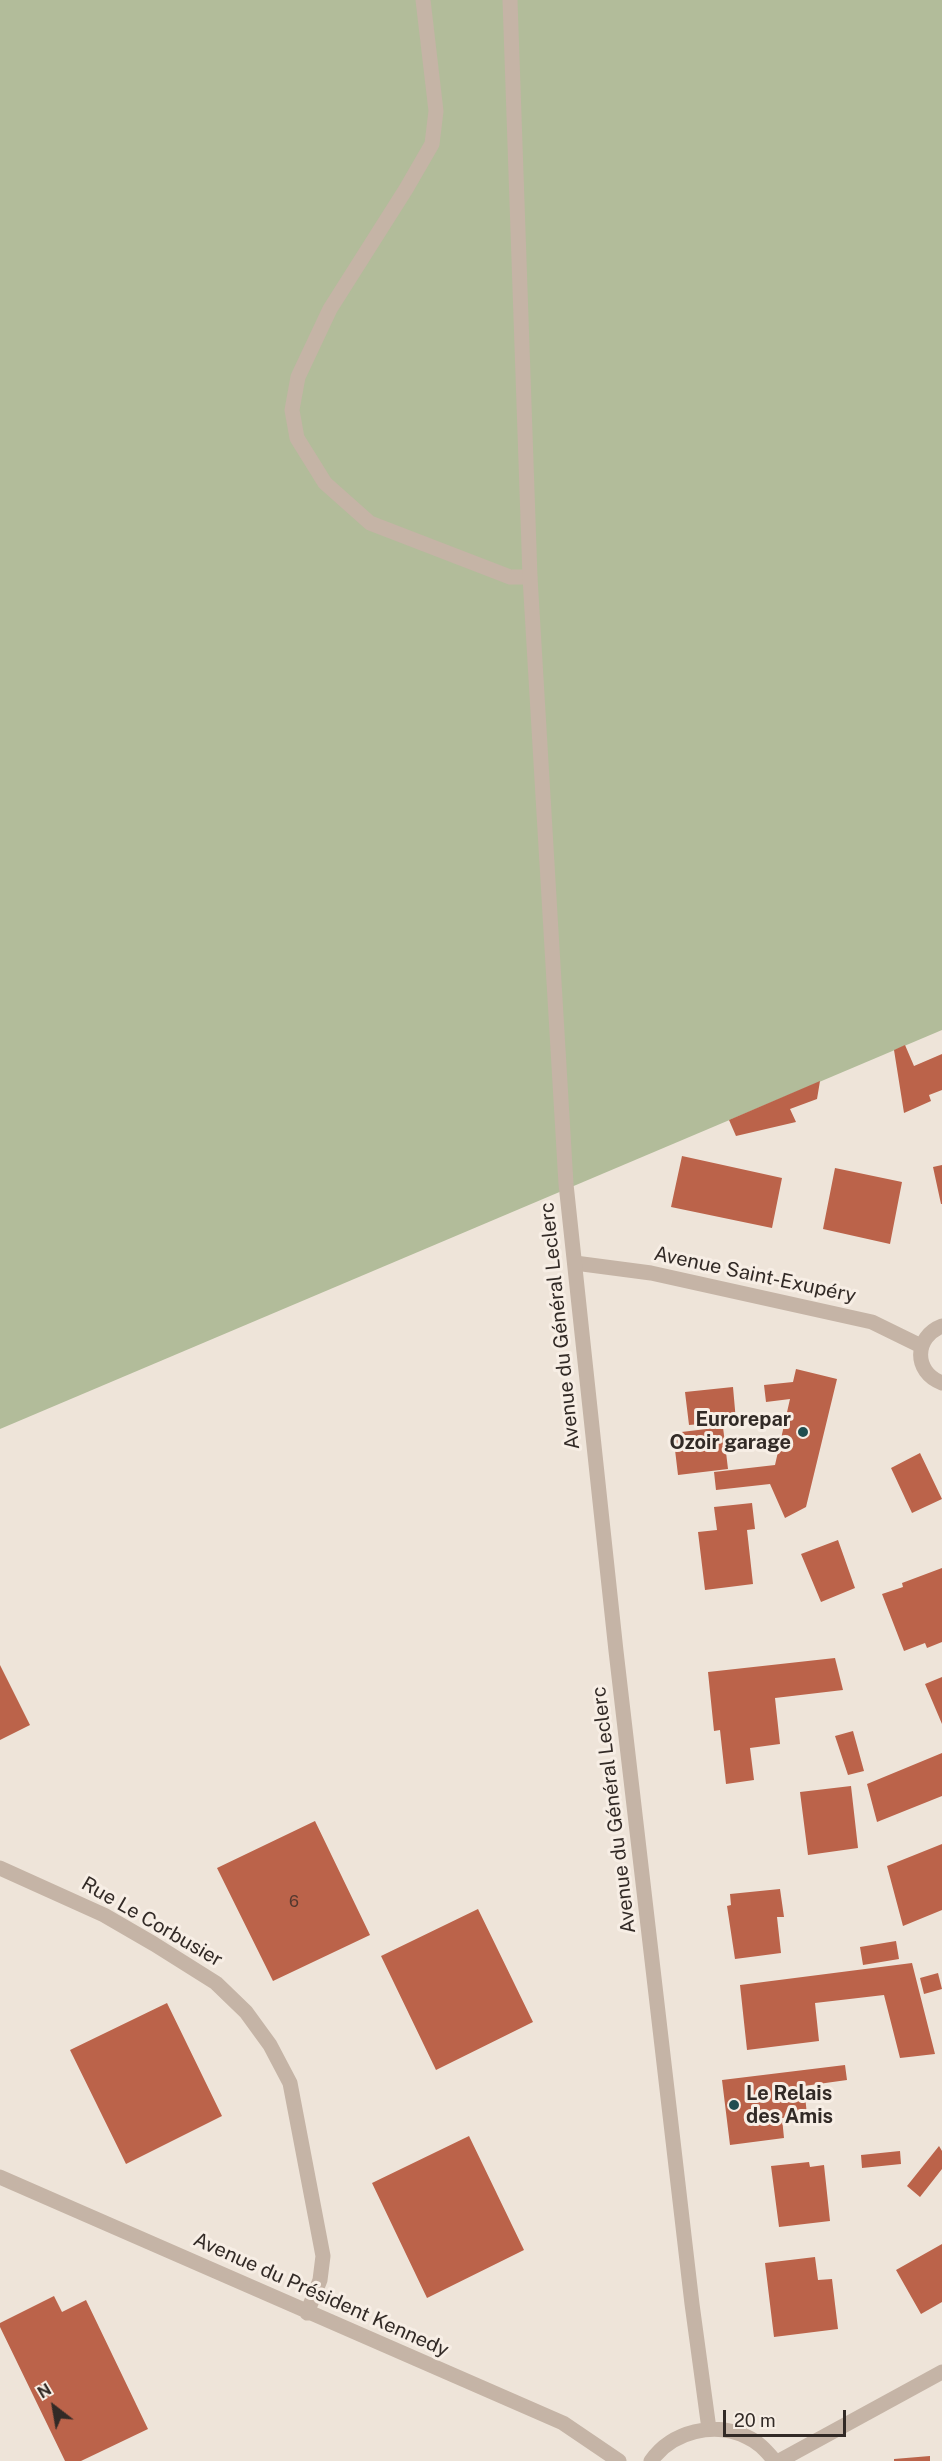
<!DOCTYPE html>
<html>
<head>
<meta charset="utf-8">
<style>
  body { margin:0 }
  #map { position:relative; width:942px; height:2461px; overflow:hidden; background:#eee4d9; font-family:"Public Sans",sans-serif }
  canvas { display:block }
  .north { position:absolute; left:24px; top:2377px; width:60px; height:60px; -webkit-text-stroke:4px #f7eee5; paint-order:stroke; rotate:329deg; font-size:16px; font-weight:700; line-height:24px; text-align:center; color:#322a26 }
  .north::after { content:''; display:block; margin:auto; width:21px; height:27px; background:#322a26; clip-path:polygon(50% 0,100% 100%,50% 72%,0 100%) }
  .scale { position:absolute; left:723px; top:2410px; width:123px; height:27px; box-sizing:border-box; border:3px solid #322a26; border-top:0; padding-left:8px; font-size:18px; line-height:21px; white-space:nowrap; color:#322a26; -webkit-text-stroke:4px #f7eee5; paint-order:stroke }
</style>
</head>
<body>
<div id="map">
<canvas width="942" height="2461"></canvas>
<div class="north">N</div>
<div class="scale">20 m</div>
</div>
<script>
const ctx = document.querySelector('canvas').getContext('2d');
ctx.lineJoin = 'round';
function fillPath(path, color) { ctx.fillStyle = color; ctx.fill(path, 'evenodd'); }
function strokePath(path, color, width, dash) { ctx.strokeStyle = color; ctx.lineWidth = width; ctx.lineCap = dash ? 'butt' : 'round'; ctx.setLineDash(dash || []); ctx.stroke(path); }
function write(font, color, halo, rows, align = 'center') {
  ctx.font = font + ' "Public Sans",sans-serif'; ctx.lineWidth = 6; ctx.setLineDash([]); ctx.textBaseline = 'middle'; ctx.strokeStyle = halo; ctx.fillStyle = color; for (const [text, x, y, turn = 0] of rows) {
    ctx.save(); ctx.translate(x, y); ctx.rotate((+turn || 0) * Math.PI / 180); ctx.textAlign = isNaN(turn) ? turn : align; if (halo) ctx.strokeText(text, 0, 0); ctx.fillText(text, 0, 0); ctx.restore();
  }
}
const green = new Path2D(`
  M0,0H942V1030L0,1429Z`);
const building = new Path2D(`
  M905,1045L914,1066L942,1054V1090L929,1095L931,1101L904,1113L894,1050Z
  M820,1081L817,1099L790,1109L796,1122L736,1136L729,1120Z
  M682,1156L782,1178L772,1228L671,1207Z
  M942,1165V1204H941L933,1167Z
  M835,1168L902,1182L890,1244L823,1229Z
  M796,1369L837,1379L806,1507L785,1518L770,1484L716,1490L714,1472L775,1465L790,1399L766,1402L764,1385L793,1382Z
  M733,1387L736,1421L689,1425L685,1392Z
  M723,1427L728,1469L678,1475L673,1433Z
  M920,1453L942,1499L912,1513L891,1468Z
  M752,1503L755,1529L747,1530L753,1584L705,1590L698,1532L717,1530L714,1507Z
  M838,1540L855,1588L821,1602L801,1554Z
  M942,1568V1642L927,1648L925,1643L904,1651L882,1594L903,1587L902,1583Z
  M835,1658L843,1690L775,1698L780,1744L750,1748L754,1780L726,1784L720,1730L714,1731L708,1672Z
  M0,1665L30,1725L0,1740Z
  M942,1677V1724L925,1684Z
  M853,1731L864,1771L848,1775L835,1736Z
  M942,1753V1796L877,1822L867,1784Z
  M851,1786L858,1848L808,1855L800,1792Z
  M315,1821L370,1935L273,1981L217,1868Z
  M942,1844V1910L903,1926L887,1866Z
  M780,1889L784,1917H777L781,1953L735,1959L727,1906L731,1905L730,1894Z
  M478,1909L533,2022L436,2070L381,1956Z
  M896,1941L899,1959L863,1965L860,1947Z
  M912,1963L935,2054L900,2058L884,1995L815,2003L819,2041L747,2050L740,1985Z
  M938,1973L942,1989L924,1994L920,1978Z
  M167,2003L222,2116L126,2164L70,2050Z
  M845,2065L847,2080L804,2086L807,2115L782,2118L784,2138L730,2145L722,2080Z
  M469,2136L524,2250L427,2298L372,2183Z
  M939,2146L942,2151V2169L920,2197L907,2186Z
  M900,2151L901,2164L862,2168L861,2155Z
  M809,2162L810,2167L824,2165L830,2221L779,2227L771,2166Z
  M942,2244V2302L921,2314L896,2270Z
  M815,2257L818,2280L832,2279L838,2329L774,2337L765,2263Z
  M54,2296L62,2312L86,2300L148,2429L81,2461H65L0,2327V2323Z
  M930,2456V2461H894V2459Z`);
const service = new Path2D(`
  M423,0L436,111L432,144L406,189L330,309L298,377L292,410L297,438L325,483L370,523L510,577H530`);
const minor = new Path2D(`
  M575,1263L651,1273L872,1322L921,1346
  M942,1326C914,1337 913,1372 942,1383
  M0,1868L104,1915L154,1944L216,1983L246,2012L270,2045L290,2083L323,2256L320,2280L307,2313
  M0,2177L563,2423L619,2461
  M779,2461L942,2372`);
const tertiary = new Path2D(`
  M510,0L530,577L566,1184L616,1651L692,2304L709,2429
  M651,2461C672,2431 715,2421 747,2437C759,2442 767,2452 775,2461`);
const markers = [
  [803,1432,6,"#204e50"],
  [734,2105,6,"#204e50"]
];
const numberNames = [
  ["6",294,1902]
];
const streetNames = [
  ["Avenue Saint-Exupéry",755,1275,12],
  ["Avenue du Général Leclerc",560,1326,-96],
  ["Avenue du Général Leclerc",614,1810,-97],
  ["Rue Le Corbusier",152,1922,30],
  ["Avenue du Président Kennedy",321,2295,24]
];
const poiNames = [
  ["Eurorepar",791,1420],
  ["Ozoir garage",791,1443],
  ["Le Relais",746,2094,"left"],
  ["des Amis",746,2117,"left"]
];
fillPath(green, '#b2bc9a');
fillPath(building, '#bb634a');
strokePath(service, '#c5b4a6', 15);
strokePath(minor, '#c5b4a6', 15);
strokePath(tertiary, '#c5b4a6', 15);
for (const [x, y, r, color] of markers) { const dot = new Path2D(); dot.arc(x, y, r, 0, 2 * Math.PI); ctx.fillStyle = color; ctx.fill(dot); strokePath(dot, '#f7eee5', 2); }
write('16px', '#54382f', null, numberNames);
write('20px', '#322a26', '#f7eee5', streetNames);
write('bold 20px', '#322a26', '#f7eee5', poiNames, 'right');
</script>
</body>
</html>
